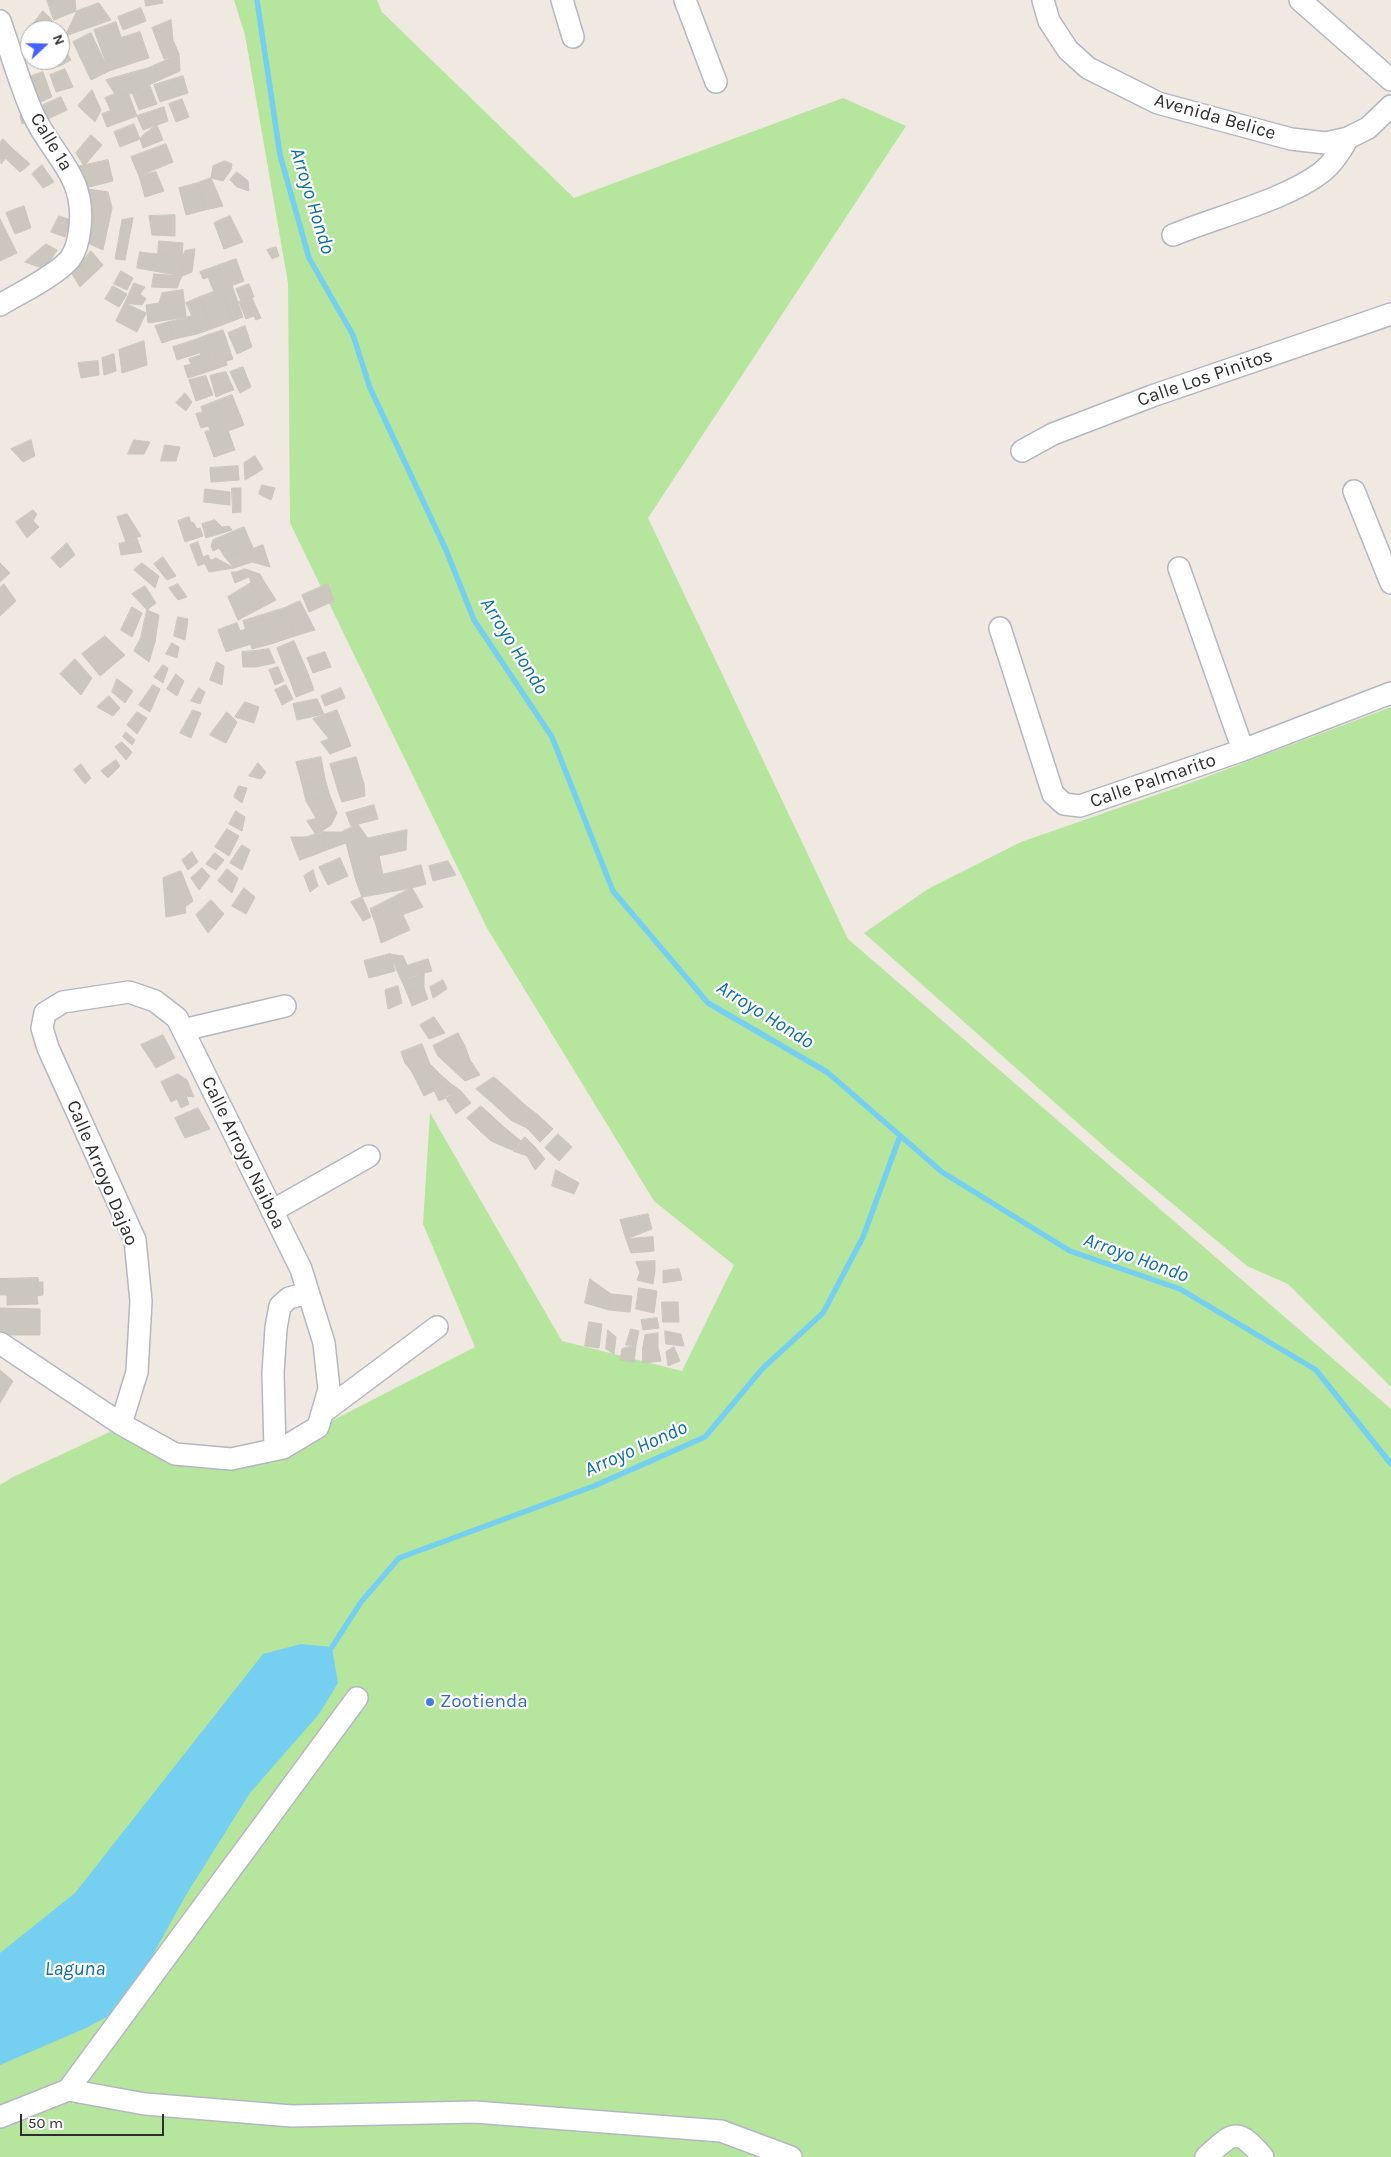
<!DOCTYPE html>
<html>
<head>
<meta charset="utf-8">
<style>
  body { margin:0 }
  #map { position:relative; width:1391px; height:2157px; overflow:hidden; background:#efe9e1; font-family:Karla,sans-serif }
  canvas { display:block }
  .north { position:absolute; left:20px; top:20px; width:50px; height:50px; box-sizing:border-box; background:#fff; border:1px solid #ababab; border-radius:50%; rotate:69deg; font-size:14px; font-weight:700; line-height:20px; text-align:center; color:#2e2e2e }
  .north::after { content:''; display:block; margin:auto; width:18px; height:22px; background:#4264fb; clip-path:polygon(50% 0,100% 100%,50% 72%,0 100%) }
  .scale { position:absolute; left:20px; top:2114px; width:144px; height:22px; box-sizing:border-box; border:2px solid #2e2e2e; border-top:0; padding-left:6px; font-size:15px; line-height:18px; white-space:nowrap; color:#2e2e2e; -webkit-text-stroke:4px #fff; paint-order:stroke }
</style>
</head>
<body>
<div id="map">
<canvas width="1391" height="2157"></canvas>
<div class="north">N</div>
<div class="scale">50 m</div>
</div>
<script>
const ctx = document.querySelector('canvas').getContext('2d');
ctx.lineJoin = 'round';
function fillPath(path, color) { ctx.fillStyle = color; ctx.fill(path, 'evenodd'); }
function strokePath(path, color, width, dash) { ctx.strokeStyle = color; ctx.lineWidth = width; ctx.lineCap = dash ? 'butt' : 'round'; ctx.setLineDash(dash || []); ctx.stroke(path); }
function write(font, color, halo, rows, align = 'center') {
  ctx.font = font + ' Karla,sans-serif'; ctx.lineWidth = 4.5; ctx.setLineDash([]); ctx.textBaseline = 'middle'; ctx.strokeStyle = halo; ctx.fillStyle = color; for (const [text, x, y, turn = 0] of rows) {
    ctx.save(); ctx.translate(x, y); ctx.rotate((+turn || 0) * Math.PI / 180); ctx.textAlign = isNaN(turn) ? turn : align; if (halo) ctx.strokeText(text, 0, 0); ctx.fillText(text, 0, 0); ctx.restore();
  }
}
const green = new Path2D(`
  M234,0H377L382,12L574,198L843,98L906,126L648,518L848,939L1391,1409V2157H0V1485L13,1477L116,1429L248,1464L475,1347L423,1224L430,1113L562,1341L682,1371L734,1265L654,1201L487,928L290,523L288,283L245,35Z
  M1391,707V1387L1288,1284L1247,1266L1107,1149L864,933L928,889L1021,842L1193,782Z`);
const water = new Path2D(`
  M301,1644L332,1647L338,1683L319,1714L250,1793L186,1895L146,1967L118,2011L86,2028L0,2065V1953L75,1893L263,1654Z`);
const stream = new Path2D(`
  M257,0L280,155L309,258L353,335L370,388L446,550L474,620L552,737L613,891L708,1003L827,1072L942,1172L1070,1251L1180,1289L1316,1370L1391,1464
  M332,1647L361,1602L399,1558L594,1486L705,1437L763,1368L823,1313L863,1237L900,1136`);
const building = new Path2D(`
  M47,0H75L76,11L54,20Z
  M145,0H162L163,3L146,6Z
  M99,3L111,20L65,36L77,11Z
  M141,8L146,21L123,30L118,17Z
  M43,11L52,20L44,30H30V40H25L32,25Z
  M171,20L173,40L159,46L152,28Z
  M116,22L130,64L109,71L94,30Z
  M140,32L149,58L130,64L121,38Z
  M91,33L109,71L91,80L73,42Z
  M60,39L71,60L60,66H49L35,60H60Z
  M173,40L179,54L164,59L159,46Z
  M179,54L180,71L155,82L149,68Z
  M149,68L155,82L130,94L127,88L115,94L106,80Z
  M65,69L73,87L56,92L50,75Z
  M43,72L52,97L38,103L29,77Z
  M183,76L188,93L160,102L154,85Z
  M150,86L157,104L139,110L132,92Z
  M127,89L132,103L111,111L105,98Z
  M92,90L101,110L95,122L78,106Z
  M61,97L67,110L48,119L43,105Z
  M182,99L189,117L176,122L169,104Z
  M132,103L137,116L107,127L102,114Z
  M164,107L168,121L143,130L137,116Z
  M30,113L32,121L22,124L20,116Z
  M134,124L140,139L120,147L114,132Z
  M157,125L163,140L143,148L140,139L143,135Z
  M91,135L102,145L84,166L76,153Z
  M3,139L13,149L1,164L0,143Z
  M166,144L173,162L139,176L131,157Z
  M13,149L30,164L20,172L5,158Z
  M108,160L113,181L81,189L76,167Z
  M225,161L232,164L231,170L223,181L211,178L213,166Z
  M42,165L54,182L43,188L32,174Z
  M156,172L164,191L145,197L139,176Z
  M237,172L248,181L249,191L237,187L230,180Z
  M211,178L223,206L205,210L198,183Z
  M198,183L205,210L186,215L179,188Z
  M88,189L108,192L112,208L103,250L83,241Z
  M24,206L31,228L15,234L6,213Z
  M175,215V236L152,235L149,216Z
  M59,216L71,220L65,237L51,232Z
  M230,216L243,242L224,249L214,223Z
  M133,218L125,260L115,259L122,220Z
  M0,219L17,253L0,261Z
  M159,241L183,243L182,257L158,254Z
  M46,244L57,250L45,269L25,262Z
  M276,247L279,256L272,259L267,250Z
  M195,249L192,272L182,276V257L185,251Z
  M91,251L103,265L80,287L72,274Z
  M140,252L182,257V276L137,268Z
  M236,259L244,281L214,292L208,277L203,279L200,272Z
  M121,271L133,278L127,290L114,284Z
  M154,274L182,276L177,288L152,287Z
  M134,283L145,287L140,294L146,299L142,305L125,303Z
  M249,284L254,297L241,301L236,289Z
  M232,285L243,317L233,321L221,289Z
  M113,286L127,294L119,307L105,299Z
  M221,289L233,321L211,329L200,297Z
  M183,290L186,317L148,323L146,305L159,303L162,293Z
  M200,297L211,329L197,334L192,316L186,303Z
  M252,298L261,318L256,320L254,316L246,319L239,302Z
  M125,303L146,313L137,332L116,321Z
  M192,316L197,334L174,339L169,322Z
  M169,322L174,339L162,343L155,326Z
  M245,326L252,347L237,354L228,333Z
  M223,330L233,359L226,361L227,365L213,370L211,363L217,361L208,335Z
  M208,335L217,361L211,363L208,353L201,356L195,340Z
  M195,340L199,353L177,360L173,347Z
  M144,341L147,365L122,373L119,350Z
  M208,353L213,370L188,378L184,366L191,364L189,359Z
  M114,354L116,371L104,375L102,358Z
  M98,361L99,375L81,378L78,363Z
  M243,367L251,387L240,393L230,372Z
  M226,372L234,390L225,393L217,374Z
  M217,374L225,393L216,397L210,376Z
  M206,376L213,395L196,401L189,380Z
  M185,393L192,402L186,411L176,403Z
  M232,395L244,425L228,431L216,401Z
  M216,401L226,425L210,430L201,407Z
  M203,412L208,426L201,428L196,414Z
  M226,425L235,450L214,457L205,432Z
  M31,440L35,456L23,462L11,449Z
  M134,440L150,442L144,454H128Z
  M165,445L180,447L176,461H161Z
  M255,456L263,469L245,480L244,463Z
  M238,466L239,480L211,482L210,468Z
  M262,485L275,488L271,500L259,494Z
  M232,488H241V512L233,513Z
  M205,489L230,492V505L204,502Z
  M33,510L37,514L33,521L39,527L27,538L16,522Z
  M127,514L141,536L126,542L117,517Z
  M189,517L191,523L193,522L197,529L200,528L203,536L185,542L178,521Z
  M215,520L222,527L229,526L232,530L206,538L202,524Z
  M244,527L253,548L239,554L230,533Z
  M230,533L239,554L224,556L219,548L213,551L211,546L213,540Z
  M137,539L142,552L121,555L119,544Z
  M198,542L203,557L208,555L211,561L198,566L190,545Z
  M67,543L75,555L60,568L51,558Z
  M263,545L270,567L252,562L234,568L224,556L239,554Z
  M163,557L176,576L167,580L154,564Z
  M216,558L234,568L209,572L205,564Z
  M0,563L10,573L0,582Z
  M142,563L159,576L155,588L134,570Z
  M245,569L260,574L262,578L251,583L249,577L235,583L231,572H236Z
  M262,578L276,600L261,608L251,583Z
  M251,583L261,608L238,620L228,597Z
  M4,584L16,601L0,616V588Z
  M178,584L187,597L178,600L169,588Z
  M328,584L334,601L309,612L302,595Z
  M145,586L156,603L147,610L132,594Z
  M300,601L315,630L295,636L285,608Z
  M132,607L142,613L132,637L121,630Z
  M285,608L295,636L271,644L262,615Z
  M147,610L159,615L155,642L141,638Z
  M262,615L271,644L252,649L243,621Z
  M178,617L188,619L185,640L174,636Z
  M237,623L240,631L246,629L251,644L226,652L218,630Z
  M105,636L125,655L100,676L82,654Z
  M141,638L155,642L149,662L134,651Z
  M294,641L301,657L283,664L277,648Z
  M172,643L179,647L177,658L166,654Z
  M269,649L275,663L256,667L255,651Z
  M255,651L256,667H243L242,652Z
  M325,652L331,667L313,673L307,658Z
  M301,657L309,676L291,683L283,664Z
  M75,659L92,678L81,695L60,674Z
  M217,662L224,666L222,685L210,680Z
  M163,665L168,668L163,683L154,677Z
  M278,667L284,681L275,685L269,670Z
  M176,674L184,681L177,696L167,689Z
  M309,676L314,690L296,697L291,683Z
  M117,679L133,691L125,703L112,692Z
  M153,685L160,689L150,712L139,705Z
  M286,685L293,699L282,705L275,690Z
  M199,688L205,692L200,704L191,701Z
  M341,688L345,698L325,706L321,696Z
  M109,696L120,708L113,716L97,707Z
  M317,699L324,714L297,720L293,704Z
  M245,702L259,707L254,723L235,717Z
  M193,710L201,713L191,738L180,733Z
  M337,710L346,733L329,739L313,719Z
  M137,712L147,718L137,734L127,725Z
  M227,712L237,722L226,743L210,735Z
  M126,732L135,740L132,745L123,737Z
  M346,733L351,746L330,754L321,742Z
  M122,742L132,752L126,760L115,747Z
  M321,757L325,779L302,784L296,762Z
  M356,757L364,784L338,791L330,764Z
  M116,760L120,766L108,778L101,771Z
  M258,763L266,772L261,779L249,776Z
  M81,764L91,778L85,784L74,770Z
  M325,779L330,796L306,801L302,784Z
  M364,784L365,796L342,802L338,791Z
  M239,786L247,788L242,803L234,797Z
  M330,796L337,813L316,818L306,801Z
  M374,805L378,819L351,826L346,813Z
  M236,811L245,817L242,831L229,824Z
  M337,813L331,825L316,835L307,821Z
  M358,824L368,839L346,843L342,832Z
  M227,829L239,836L229,856L215,847Z
  M407,830L406,850L379,856L383,875L356,881L346,843Z
  M324,832H342L346,843L324,851Z
  M324,832V851L314,855L307,837Z
  M291,837H307L314,855L300,860Z
  M242,845L250,850L242,870L230,863Z
  M192,852L198,862L188,870L182,860Z
  M215,853L224,860L216,870L206,864Z
  M340,858L348,876L328,885L319,867Z
  M448,861L456,875L433,881L429,866Z
  M421,865L426,884L412,888L407,869Z
  M202,868L210,876L199,890L191,878Z
  M227,869L238,878L232,893L218,881Z
  M407,869L412,888L362,897L356,881Z
  M313,870L318,886L310,892L304,876Z
  M181,871L193,901L185,907L186,913L166,917L163,878Z
  M244,888L255,897L246,914L232,906Z
  M412,888L423,907L376,925L370,909Z
  M362,897L371,917L363,921L351,902Z
  M211,900L224,914L208,933L196,915Z
  M403,915L410,930L381,943L376,925Z
  M390,954L395,971L369,978L364,961Z
  M390,954L403,956L412,976L402,981Z
  M428,959L432,971L412,976L407,966Z
  M424,973V988L407,993L402,981Z
  M443,980L447,989L433,998L430,987Z
  M398,986L402,1003L388,1009L385,990Z
  M424,988L428,999L412,1006L407,993Z
  M434,1017L445,1033L429,1039L420,1025Z
  M458,1033L465,1046L438,1056L433,1046Z
  M163,1035L175,1058L156,1068L141,1045Z
  M422,1044L426,1054L405,1063L401,1052Z
  M465,1046L470,1060L451,1068L438,1056Z
  M426,1054L430,1064L412,1072L405,1063Z
  M470,1060L480,1075L465,1081L451,1068Z
  M430,1064L440,1074L418,1084L412,1072Z
  M178,1074L187,1080L194,1097L186,1096L189,1104L181,1108L177,1099L171,1102L161,1082Z
  M440,1074L450,1083L424,1096L418,1084Z
  M494,1077L509,1090L490,1101L476,1089Z
  M450,1083L461,1091L439,1101L434,1090Z
  M509,1090L525,1105L512,1121L490,1101Z
  M461,1091L471,1103L456,1114L445,1097Z
  M525,1105L538,1115L527,1128L512,1121Z
  M481,1106L492,1116L479,1130L467,1118Z
  M198,1108L210,1129L185,1138L175,1118Z
  M538,1115L553,1129L540,1142L527,1128Z
  M492,1116L504,1127L491,1141L479,1130Z
  M504,1127L521,1141L512,1150L491,1141Z
  M558,1134L572,1147L559,1161L545,1148Z
  M525,1137L535,1147L527,1156L513,1151Z
  M535,1147L545,1159L535,1170L527,1156Z
  M556,1170L579,1183L574,1194L552,1186Z
  M648,1214L652,1229L626,1239L620,1220Z
  M653,1237L654,1251L631,1253L626,1239Z
  M655,1261V1271L640,1272L636,1262Z
  M679,1269L682,1280L663,1283V1271Z
  M655,1271L653,1284L637,1280L640,1272Z
  M38,1278L39,1282H43V1295L37,1296L38,1304L7,1305V1295H0V1279Z
  M590,1279L611,1294L609,1310L585,1303Z
  M639,1288L657,1291L654,1313L636,1309Z
  M611,1294L632,1296L630,1312L609,1310Z
  M662,1302H678L679,1322H663Z
  M0,1308L40,1309V1335H0Z
  M657,1318L659,1328L643,1330L641,1320Z
  M589,1322L602,1324L599,1348L585,1346Z
  M631,1329L639,1331L636,1345H626Z
  M608,1330L616,1337L614,1354L606,1349Z
  M665,1331L681,1334L684,1346L666,1344Z
  M658,1333V1347H643L645,1335Z
  M636,1345L634,1362L620,1360L622,1349Z
  M643,1347H658L661,1361L643,1363Z
  M674,1347L680,1361L668,1366L666,1352Z
  M0,1370L13,1381L0,1403Z`);
const minor = new Path2D(`
  M562,0L573,37
  M685,0L716,82
  M1043,0L1049,21L1068,50L1088,68L1158,103L1291,139L1326,143L1348,138L1368,128L1391,106
  M1300,0L1391,80
  M0,21C11,52 20,85 33,114C52,156 86,175 80,227C79,237 76,251 70,259C57,275 18,294 0,305
  M1173,235C1216,217 1286,200 1322,172C1333,163 1341,151 1348,138
  M1022,451L1053,434L1152,396L1391,314
  M1354,491L1391,583
  M1179,568L1243,750
  M1000,628L1053,794L1064,804L1080,806L1243,750L1391,693
  M183,1030L285,1006
  M272,1211L369,1156
  M0,1343L121,1424L175,1454L231,1459L283,1448L318,1427L329,1389L324,1343L301,1269L177,1018L155,1001L129,992L63,1002L45,1013L42,1028L48,1048L135,1240L141,1301L137,1372L121,1424
  M322,1413L437,1327
  M275,1449L273,1373L276,1328L280,1306L289,1298L308,1293
  M68,2090L357,1698
  M0,2117L68,2090L145,2104L292,2116L475,2112L721,2131L791,2157
  M1206,2157C1234,2132 1236,2126 1263,2157`);
const markers = [
  [430,1702,5,"#3f7fe0"]
];
const streetNames = [
  ["Avenida Belice",1215,117,16],
  ["Calle 1a",51,142,59],
  ["Calle Los Pinitos",1205,378,-19],
  ["Calle Palmarito",1153,781,-19],
  ["Calle Arroyo Naiboa",243,1153,64],
  ["Calle Arroyo Dajao",102,1173,67]
];
const shopNames = [
  ["Zootienda",440,1702]
];
const waterNames = [
  ["Arroyo Hondo",312,201,73],
  ["Arroyo Hondo",514,646,58],
  ["Arroyo Hondo",765,1015,32],
  ["Arroyo Hondo",1136,1258,20],
  ["Arroyo Hondo",636,1449,-24],
  ["Laguna",75,1969]
];
fillPath(green, '#b6e59e');
fillPath(water, '#75cff0');
strokePath(stream, '#75cff0', 5.5);
fillPath(building, '#cbc7bf');
strokePath(building, '#cbc5ba', 1);
strokePath(minor, '#b4b7c1', 24);
strokePath(minor, '#fff', 21);
for (const [x, y, r, color] of markers) { const dot = new Path2D(); dot.arc(x, y, r, 0, 2 * Math.PI); ctx.fillStyle = color; ctx.fill(dot); strokePath(dot, '#fff', 2); }
write('19px', '#2e2e2e', '#fff', streetNames);
write('19px', '#366cbe', '#fff', shopNames, 'left');
write('italic 20px', '#0d6fa3', '#fff', waterNames);
</script>
</body>
</html>
